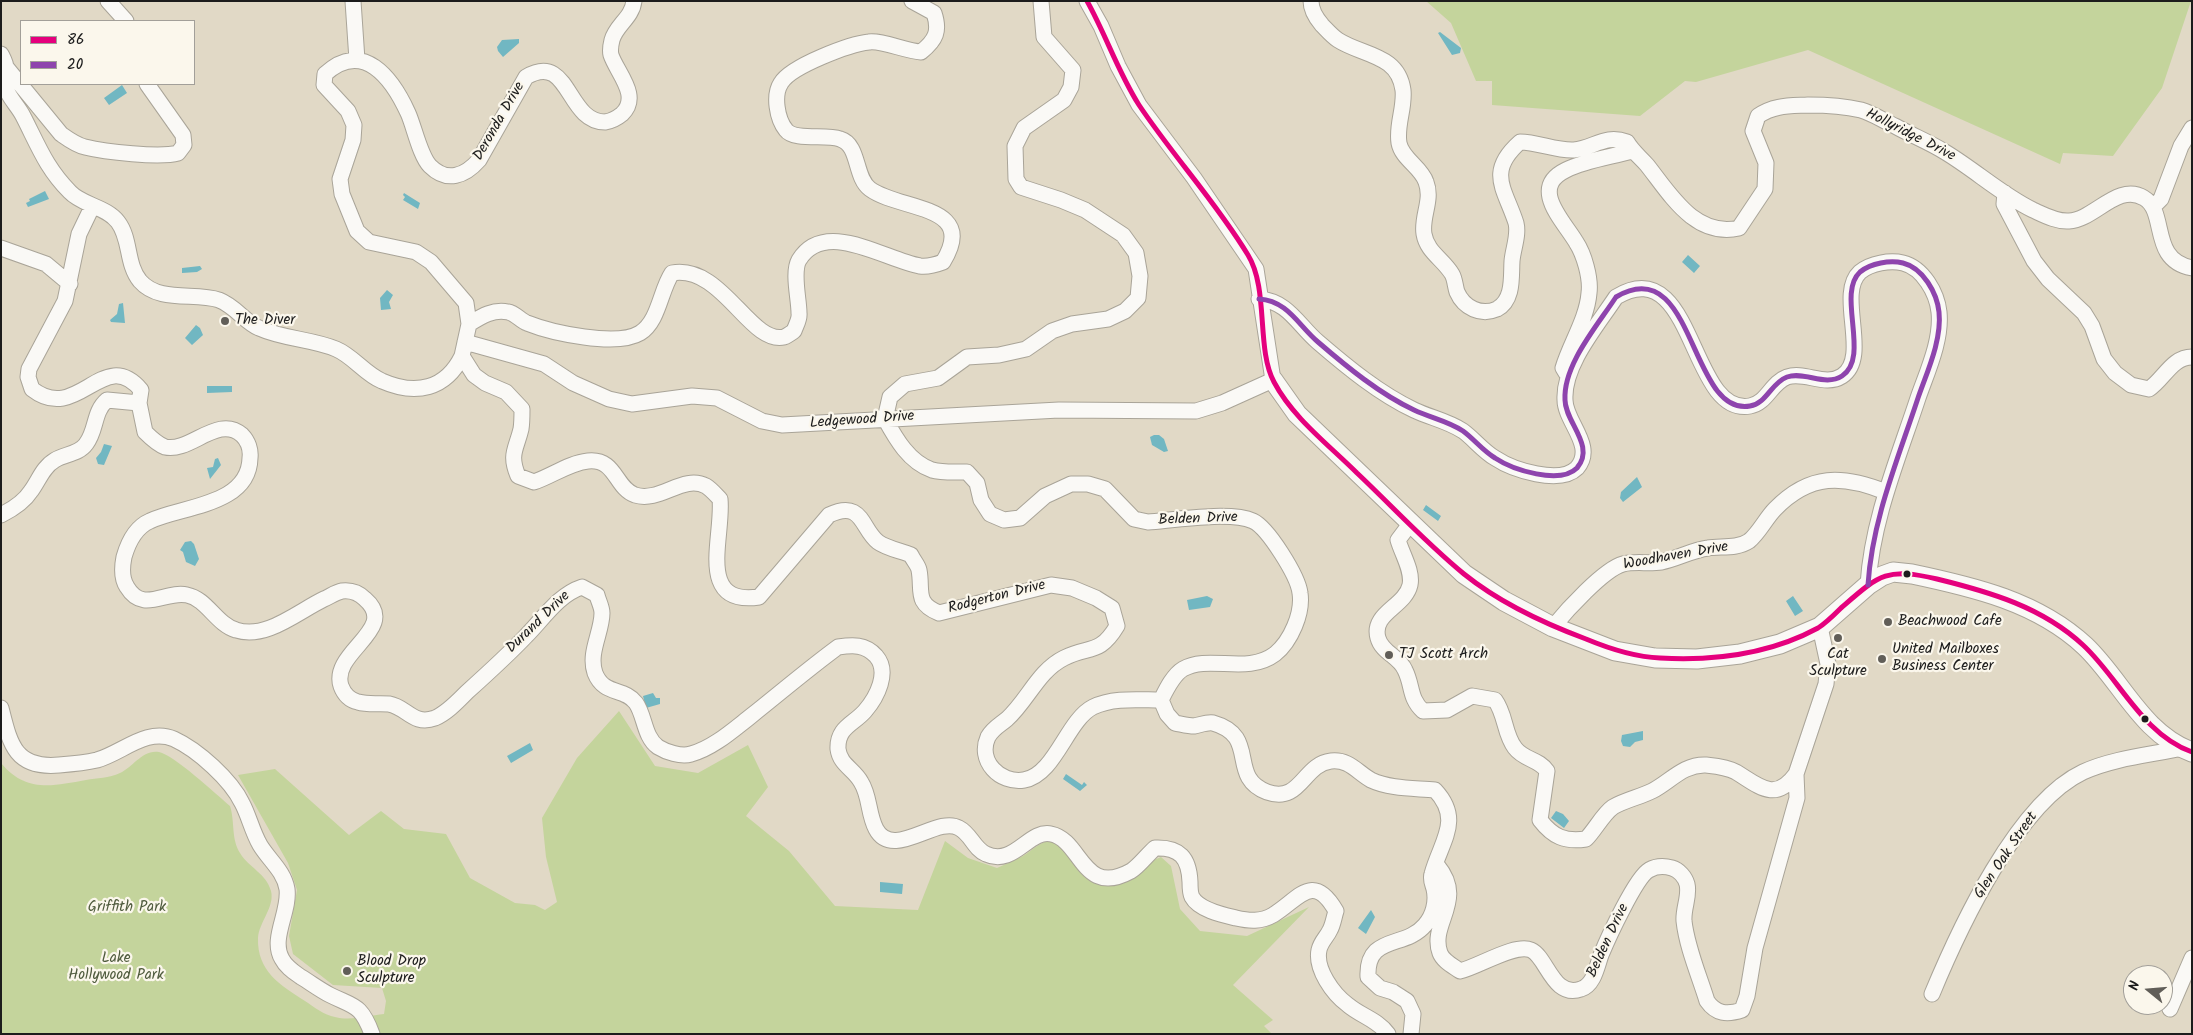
<!DOCTYPE html>
<html>
<head>
<meta charset="utf-8">
<style>
  body { margin:0 }
  #map { position:relative; width:2193px; height:1035px; overflow:hidden; background:#e1d9c6; font-family:Kalam,sans-serif }
  canvas { display:block }
  .frame { position:absolute; inset:0; border:2px solid #1c1c1c; pointer-events:none }
  .legend { position:absolute; left:20px; top:20px; width:175px; height:65px; box-sizing:border-box; background:#fbf7ec; border:1px solid #a29f99; margin:0; padding:6px 9px; list-style:none; font-size:15px; color:#1c1c1c }
  .legend li { display:flex; align-items:center; gap:10px; height:25px }
  .legend b { width:25px; border:1px solid #a29f99 }
  .north { position:absolute; left:2123px; top:965px; width:50px; height:50px; box-sizing:border-box; background:#fbf7ec; border:1px solid #a29f99; border-radius:50%; rotate:287deg; font-size:14px; font-weight:700; line-height:20px; text-align:center; color:#1c1c1c }
  .north::after { content:''; display:block; margin:auto; width:18px; height:22px; background:#615e58; clip-path:polygon(50% 0,100% 100%,50% 72%,0 100%) }
</style>
</head>
<body>
<div id="map">
<canvas width="2193" height="1035"></canvas>
<div class="frame"></div>
<ul class="legend">
<li><b style="height:6px;background:#e5007d"></b>86</li>
<li><b style="height:6px;background:#8e44ad"></b>20</li>
</ul>
<div class="north">N</div>
</div>
<script>
const ctx = document.querySelector('canvas').getContext('2d');
ctx.lineJoin = 'round';
function fillPath(path, color) { ctx.fillStyle = color; ctx.fill(path, 'evenodd'); }
function strokePath(path, color, width, dash) { ctx.strokeStyle = color; ctx.lineWidth = width; ctx.lineCap = dash ? 'butt' : 'round'; ctx.setLineDash(dash || []); ctx.stroke(path); }
function write(font, color, halo, rows, align = 'center') {
  ctx.font = font + ' Kalam,sans-serif'; ctx.lineWidth = 4.5; ctx.setLineDash([]); ctx.textBaseline = 'middle'; ctx.strokeStyle = halo; ctx.fillStyle = color; for (const [text, x, y, turn = 0] of rows) {
    ctx.save(); ctx.translate(x, y); ctx.rotate((+turn || 0) * Math.PI / 180); ctx.textAlign = isNaN(turn) ? turn : align; if (halo) ctx.strokeText(text, 0, 0); ctx.fillText(text, 0, 0); ctx.restore();
  }
}
const green = new Path2D(`
  M1426,1H2191L2162,88L2113,156L2063,153L2060,164L1808,50L1696,82L1685,81L1640,116L1492,105V81H1476L1451,23Z
  M619,711L655,766L698,773L748,745L768,787L746,816L789,851L835,906L918,910L945,841L968,858L997,868C1006,864 1015,860 1023,856C1036,848 1041,839 1058,841L1099,883L1161,857L1171,866L1180,909L1200,931L1247,936L1309,907L1233,985L1273,1020L1264,1026L1272,1034H1V763C26,793 52,786 86,780C97,778 109,778 120,773C133,767 143,749 159,752C174,755 216,794 230,806C235,821 231,839 240,853C249,868 266,873 271,891C275,907 259,922 258,938C257,971 280,985 305,1001C314,1007 324,1015 335,1017C350,1021 368,1016 384,1014L386,1001L382,988L333,985L293,954L289,936L297,890L288,863L238,775L275,769L349,835L381,811L404,829L446,834L470,878L515,903L535,905L545,910L557,902L546,857L542,818L577,758Z`);
const water = new Path2D(`
  M1440,32L1461,48L1460,53L1452,55L1438,33Z
  M519,39V43L503,57L498,51L497,47L502,40Z
  M122,85L127,93L109,105L104,98Z
  M45,191L49,199L28,207L26,203L30,201L29,199Z
  M404,193L420,203L418,209L403,200L405,197L403,195Z
  M1688,255L1700,266L1694,273L1682,262Z
  M200,266L202,269L197,272L182,273V268Z
  M387,290L393,295L389,302L391,309L381,310L380,298Z
  M123,303L125,323L111,322L110,320L117,314L119,304Z
  M196,325L200,328L203,335L192,345L185,338Z
  M207,386H232V392L207,393Z
  M1154,435H1159L1164,439L1168,451L1164,452L1152,445L1150,437Z
  M104,444L112,446L104,465L98,464L96,458L101,452Z
  M218,458L221,465L210,479L207,468L213,467L215,459Z
  M1637,477L1642,487L1623,502L1620,498L1621,492Z
  M1426,505L1441,516L1438,521L1423,510Z
  M191,541L194,544L199,559L195,566L186,562L183,552L180,550L185,542Z
  M1207,596L1213,599L1210,607L1189,610L1187,600Z
  M1793,596L1803,611L1795,616L1786,601Z
  M653,693L656,698H660V704L646,708L643,696Z
  M1643,731V740L1635,742L1630,747L1623,746L1621,741L1622,735Z
  M530,743L533,750L511,763L507,756Z
  M1066,774L1082,785L1084,782L1087,785L1080,791L1063,779Z
  M1556,811L1563,814L1569,821L1564,828L1551,818Z
  M880,882L903,884L902,894L880,892Z
  M1371,910L1375,917L1366,934L1358,928Z`);
const minor = new Path2D(`
  M108,1L126,21
  M353,1L357,60
  M912,1L934,13C940,31 936,40 921,52C906,51 881,40 869,42C850,44 791,66 781,83C773,95 777,119 786,130C794,141 826,134 840,139C860,145 854,177 870,189C900,211 979,204 943,262C935,265 928,267 920,266C885,260 825,218 799,260C792,272 799,299 799,313C800,319 796,325 794,331C791,333 787,336 784,337C750,345 722,264 672,273C660,291 659,321 640,333C617,347 552,333 527,323C521,321 515,313 508,312C493,309 482,316 469,324L462,356L474,375L485,383L506,392L522,409C522,416 522,423 521,429C516,450 509,454 518,476L534,482C552,476 569,463 588,461C616,458 615,488 635,495C660,503 683,474 706,486C711,489 716,495 720,499C724,536 695,606 759,597L829,515C863,499 861,529 878,542C886,548 901,551 911,555C913,560 918,565 919,570C923,590 914,603 939,613L1051,585L1072,588L1096,598L1112,608L1117,626C1099,656 1089,645 1064,658C1038,671 1028,700 1007,719C1000,725 993,728 988,737C983,748 985,760 993,769C1000,777 1012,782 1024,780C1055,775 1067,720 1093,707C1113,697 1139,700 1161,700
  M1041,1L1044,37L1073,70L1071,87L1064,100L1024,128L1015,146L1016,179L1021,187L1061,200L1085,210L1123,235L1136,253L1140,276L1138,298L1125,311L1108,319L1072,324L1052,331L1026,349L999,355L967,357L938,378L905,384L890,397L885,419C896,439 909,462 932,470C942,473 956,472 967,472L977,483L981,500L990,514L1004,520L1020,518L1045,496L1071,484H1088L1105,489L1134,519L1148,522C1174,520 1231,511 1253,521C1268,528 1298,576 1300,593C1303,613 1291,641 1275,654C1247,675 1209,654 1183,669C1173,675 1166,690 1161,700
  M1311,1C1311,10 1316,18 1322,25C1327,30 1332,36 1338,40C1363,56 1398,54 1403,90C1405,108 1396,125 1399,143C1402,159 1421,167 1426,182C1433,200 1421,217 1424,234C1427,252 1443,259 1452,274C1455,279 1455,286 1457,292C1464,308 1481,316 1497,309C1514,300 1511,276 1512,261C1513,249 1519,235 1516,223C1505,189 1486,172 1520,142C1538,142 1556,151 1574,150C1594,148 1605,134 1627,142C1632,151 1640,157 1647,165C1670,194 1695,238 1739,228L1765,189L1766,163L1753,131L1758,116C1774,105 1789,106 1808,105C1825,105 1844,106 1861,110C1872,113 1884,121 1895,126C1911,135 1929,142 1945,152C1975,170 2002,195 2033,210C2044,215 2057,222 2069,221C2094,220 2118,182 2144,198C2168,212 2149,260 2192,268
  M1,54C3,58 6,63 6,68C7,74 4,81 5,86C8,97 18,106 23,116C38,145 46,168 70,192C82,205 107,207 118,222C131,239 126,264 140,281C159,303 195,292 219,300C235,306 245,322 259,328C283,339 312,339 336,349C353,356 365,374 382,381C416,396 446,389 462,356
  M6,67L61,134C68,139 76,145 85,147C105,152 160,158 178,153L184,145L183,135L147,84
  M2005,193L2004,204L2034,261L2048,279L2084,313L2092,326L2104,359L2115,373L2131,385L2149,389C2164,379 2172,357 2192,357
  M92,207L79,234L65,301L29,369L28,377L32,389C78,425 103,345 141,390L139,403L145,432C150,437 157,444 165,447C190,453 218,414 242,435C248,441 251,450 250,458C249,506 181,506 150,521C136,527 128,543 124,557C122,567 121,578 127,587C143,614 166,590 187,595C207,599 216,624 236,630C266,640 297,612 324,599C329,597 336,592 342,591C351,590 359,593 365,599C400,629 330,652 341,686C344,694 349,700 358,702C368,705 379,703 389,704C407,707 413,726 435,718C447,713 458,701 467,692C487,674 507,656 526,636C544,618 558,595 582,587L597,595C598,600 602,607 602,613C602,632 588,653 595,673C604,696 624,687 636,703C645,716 644,737 658,747C666,752 681,757 691,754C713,748 733,730 751,716C780,693 808,669 838,647C853,645 865,644 876,656C890,672 877,697 865,711C854,724 837,727 838,749C840,765 854,769 861,782C870,796 868,814 876,829C893,861 937,815 959,828C971,834 974,849 986,854C1014,867 1029,829 1051,834C1082,840 1082,898 1131,871C1138,867 1148,854 1155,848C1180,847 1189,858 1190,882C1190,886 1190,893 1192,897C1199,910 1223,915 1236,918C1249,921 1261,922 1273,915C1299,899 1313,871 1336,911C1334,917 1333,925 1330,930C1327,937 1321,941 1319,950C1315,969 1333,994 1348,1005C1361,1016 1378,1020 1388,1034
  M2153,207L2161,199L2181,146L2192,128
  M1,248L46,264L70,284
  M1259,299C1288,301 1298,325 1318,342C1347,367 1380,394 1414,410C1431,418 1448,421 1463,431C1474,439 1483,451 1495,458C1513,470 1560,485 1577,468C1596,446 1565,422 1565,400C1563,365 1597,326 1616,297C1695,250 1689,417 1750,406C1767,403 1771,383 1787,377C1805,371 1825,387 1842,376C1871,357 1836,294 1860,272C1871,263 1890,260 1903,263C1923,268 1937,293 1939,312C1942,340 1927,372 1918,398C1898,459 1872,520 1868,585
  M469,324L466,303L431,262L416,252L369,242L357,231L342,194L340,179L353,140L354,125L348,111L324,85L325,74C363,39 392,78 408,113C414,126 420,156 430,166C447,183 465,176 479,160L526,77C570,51 566,122 605,122C612,121 616,119 622,114C641,96 617,73 611,55C610,51 611,44 612,40C616,25 632,18 634,1
  M465,342L544,364L573,383L609,399L632,404L692,396L717,398L762,421L782,425L1059,410L1196,411L1222,403L1273,380L1256,269L1194,178L1139,105L1118,66L1101,26L1087,1
  M1566,373L1563,368C1570,344 1587,319 1589,293C1591,278 1584,254 1576,242C1563,220 1529,188 1566,170C1586,160 1611,157 1632,151
  M1,515C13,509 24,502 31,491C39,480 43,467 55,460C65,454 79,454 86,444C97,430 93,412 107,400L139,403
  M1410,524L1398,540C1402,554 1413,571 1410,585C1405,607 1371,613 1378,638C1382,653 1399,656 1405,670C1413,686 1409,698 1423,711L1447,710L1472,696L1495,700C1506,715 1504,734 1515,748C1524,760 1539,759 1547,771L1540,820C1553,837 1565,842 1586,839C1595,830 1603,814 1613,807C1625,800 1640,797 1652,791C1670,782 1683,764 1706,765C1715,766 1727,767 1736,772C1759,786 1775,803 1796,774
  M1553,627C1566,611 1604,569 1623,564C1635,561 1649,564 1661,562C1677,559 1692,550 1708,548C1721,546 1737,549 1749,541C1759,533 1766,518 1775,509C1810,473 1843,475 1886,492
  M1161,700L1167,714L1175,723C1181,724 1188,726 1194,726C1200,725 1207,722 1213,723C1260,736 1227,777 1267,792C1301,804 1303,764 1331,761C1349,759 1357,772 1371,780C1390,789 1414,788 1435,790C1463,820 1441,841 1432,874C1430,879 1433,885 1434,889C1437,902 1433,916 1425,925C1405,949 1366,934 1368,977L1380,988L1393,992L1407,1001L1413,1014L1411,1034
  M1,708C10,744 15,769 59,765C72,764 84,763 97,760C122,753 147,727 174,739C198,750 231,780 242,803C249,816 252,831 260,845C269,860 284,871 287,889C290,912 270,939 282,959C286,967 294,972 301,977C311,983 320,990 330,995C354,1007 361,1004 372,1034
  M1437,865C1467,901 1429,923 1440,953C1443,961 1453,966 1460,971C1478,967 1515,943 1531,950C1547,957 1553,999 1581,989C1594,985 1597,966 1601,955C1608,938 1636,877 1649,870C1656,866 1665,866 1672,868C1679,870 1685,877 1687,884C1690,896 1683,908 1684,921C1687,948 1699,975 1707,1001C1716,1014 1727,1015 1742,1010L1747,996L1755,948L1797,798L1796,774L1826,684L1828,664L1820,627
  M1932,994C1959,929 2017,803 2083,772C2114,758 2150,755 2183,748
  M2170,1009L2192,958`);
const tertiary = new Path2D(`
  M1273,380L1297,414L1464,574L1504,601L1553,627L1615,651L1655,658L1697,659L1740,654L1780,644L1820,627L1868,585L1882,576L1893,572L1912,574C1974,587 2038,602 2085,646C2121,680 2142,734 2192,752`);
const bus1 = new Path2D(`
  M1087,1C1106,35 1118,72 1139,105C1173,156 1216,202 1248,255C1269,289 1256,349 1274,382C1293,418 1329,445 1357,473C1392,506 1426,543 1464,574C1500,603 1543,623 1586,639C1610,649 1634,657 1660,658C1714,661 1770,654 1818,628C1826,623 1834,615 1841,608C1879,575 1886,567 1937,579C1990,592 2042,607 2083,645C2119,678 2142,734 2192,752`);
const bus2 = new Path2D(`
  M1259,299C1288,301 1298,325 1318,342C1347,367 1380,394 1414,410C1431,418 1448,421 1463,431C1474,439 1483,451 1495,458C1513,470 1560,485 1577,468C1596,446 1565,422 1565,400C1563,365 1597,326 1616,297C1695,250 1689,417 1750,406C1767,403 1771,383 1787,377C1805,371 1825,387 1842,376C1871,357 1836,294 1860,272C1871,263 1890,260 1903,263C1923,268 1937,293 1939,312C1942,340 1927,372 1918,398C1898,459 1872,520 1868,585`);
const markers = [
  [225,321,5,"#615e58"],
  [1907,574,4.5,"#1c1c1c"],
  [1888,622,5,"#615e58"],
  [1838,638,5,"#615e58"],
  [1389,655,5,"#615e58"],
  [1882,659,5,"#615e58"],
  [2145,719,4.5,"#1c1c1c"],
  [347,971,5,"#615e58"]
];
const streetNames = [
  ["Deronda Drive",500,122,-60],
  ["Hollyridge Drive",1910,136,27],
  ["Ledgewood Drive",862,421,-4],
  ["Belden Drive",1198,520,-2],
  ["Woodhaven Drive",1676,557,-10],
  ["Rodgerton Drive",997,598,-14],
  ["Durand Drive",539,623,-44],
  ["Glen Oak Street",2007,856,-56],
  ["Belden Drive",1609,941,-65]
];
const poiNames = [
  ["The Diver",235,321],
  ["Beachwood Cafe",1898,622],
  ["United Mailboxes",1892,650],
  ["Business Center",1892,667],
  ["TJ Scott Arch",1399,655],
  ["Cat",1838,655,"center"],
  ["Sculpture",1838,672,"center"],
  ["Blood Drop",357,962],
  ["Sculpture",357,979]
];
const parkNames = [
  ["Griffith Park",127,908],
  ["Lake",116,959],
  ["Hollywood Park",116,976]
];
fillPath(green, '#c4d49c');
fillPath(water, '#71b7c2');
strokePath(minor, '#a9a498', 17);
strokePath(tertiary, '#a9a498', 21);
strokePath(minor, '#faf9f6', 15);
strokePath(tertiary, '#faf9f6', 19);
strokePath(bus1, '#e5007d', 5);
strokePath(bus2, '#8e44ad', 5);
for (const [x, y, r, color] of markers) { const dot = new Path2D(); dot.arc(x, y, r, 0, 2 * Math.PI); ctx.fillStyle = color; ctx.fill(dot); strokePath(dot, '#fbf7ec', 2); }
write('15px', '#1c1c1c', '#fbf7ec', streetNames);
write('15px', '#1c1c1c', '#fbf7ec', poiNames, 'left');
write('15px', '#4f5b3d', '#fbf7ec', parkNames);
</script>
</body>
</html>
